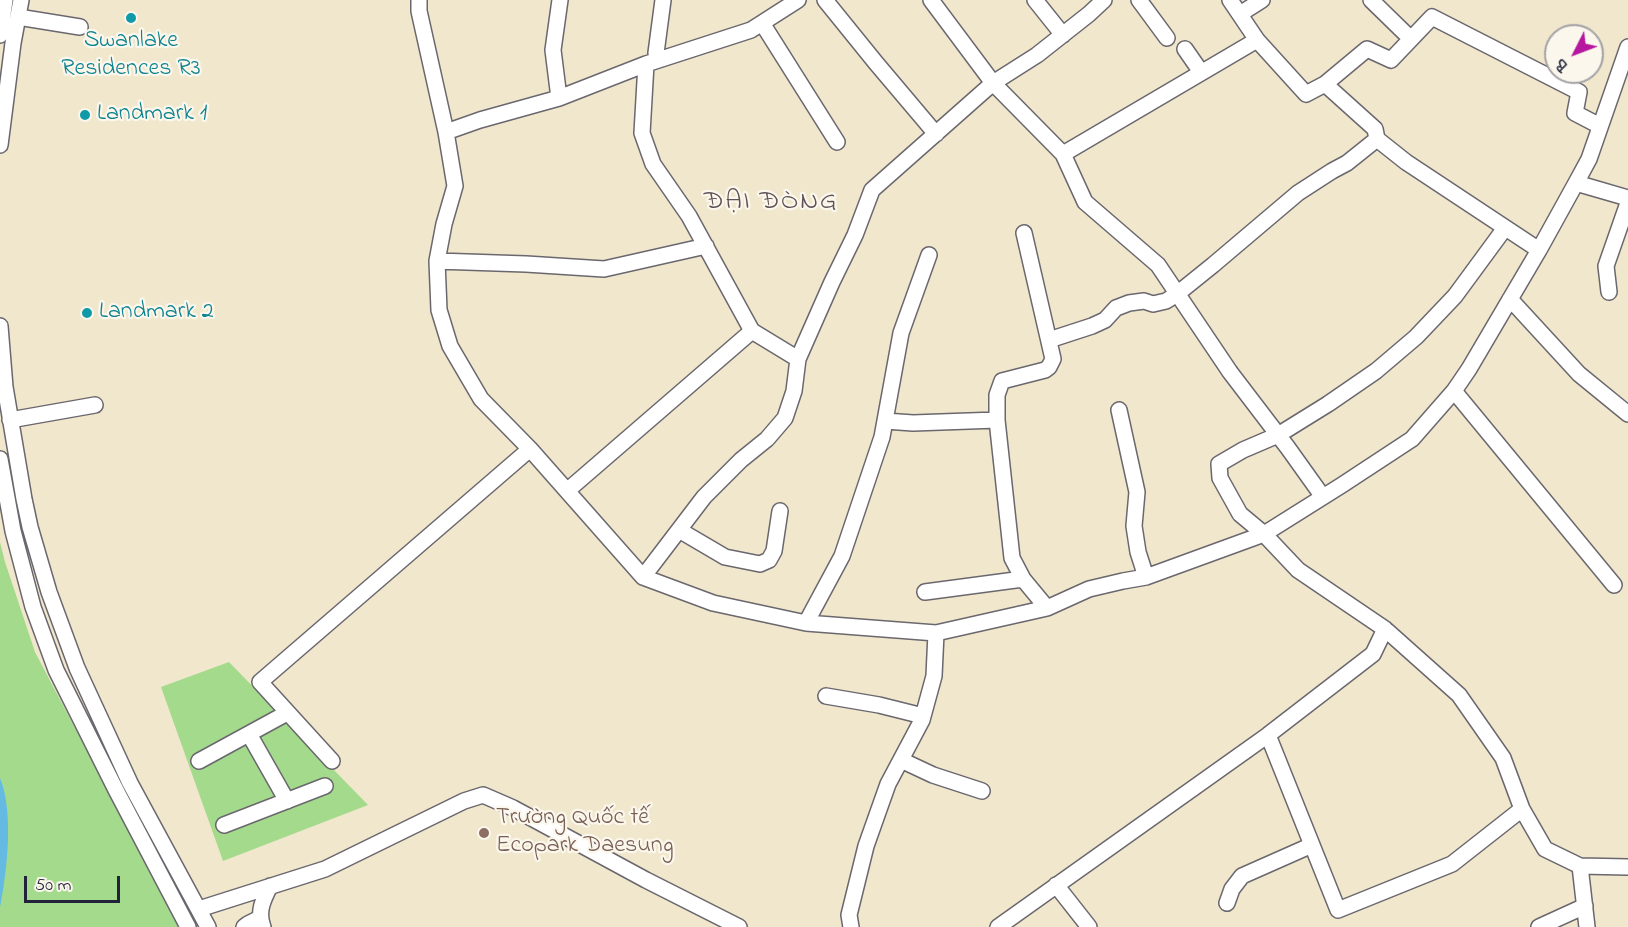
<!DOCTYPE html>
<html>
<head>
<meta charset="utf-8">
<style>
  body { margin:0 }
  #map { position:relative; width:1628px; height:927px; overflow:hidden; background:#f0e7cc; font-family:"Indie Flower",sans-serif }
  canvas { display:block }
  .north { position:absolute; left:1544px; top:24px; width:60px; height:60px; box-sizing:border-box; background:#fbf7ec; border:2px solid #a4a2a5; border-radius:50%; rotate:228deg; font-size:16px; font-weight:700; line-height:24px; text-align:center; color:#22223b }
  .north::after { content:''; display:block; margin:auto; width:21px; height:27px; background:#b5179e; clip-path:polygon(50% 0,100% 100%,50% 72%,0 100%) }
  .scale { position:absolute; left:24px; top:876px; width:96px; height:27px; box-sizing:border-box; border:3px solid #22223b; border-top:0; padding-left:8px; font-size:18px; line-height:21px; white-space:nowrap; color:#22223b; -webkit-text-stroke:4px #fbf7ec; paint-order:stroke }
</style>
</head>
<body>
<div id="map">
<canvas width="1628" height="927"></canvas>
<div class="north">B</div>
<div class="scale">50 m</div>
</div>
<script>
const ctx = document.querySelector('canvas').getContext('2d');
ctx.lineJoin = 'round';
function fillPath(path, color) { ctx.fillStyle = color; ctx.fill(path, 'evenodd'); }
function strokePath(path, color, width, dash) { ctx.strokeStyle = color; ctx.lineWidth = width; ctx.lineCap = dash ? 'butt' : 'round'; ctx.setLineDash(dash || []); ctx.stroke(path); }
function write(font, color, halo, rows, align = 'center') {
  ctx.font = font + ' "Indie Flower",sans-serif'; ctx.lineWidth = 4.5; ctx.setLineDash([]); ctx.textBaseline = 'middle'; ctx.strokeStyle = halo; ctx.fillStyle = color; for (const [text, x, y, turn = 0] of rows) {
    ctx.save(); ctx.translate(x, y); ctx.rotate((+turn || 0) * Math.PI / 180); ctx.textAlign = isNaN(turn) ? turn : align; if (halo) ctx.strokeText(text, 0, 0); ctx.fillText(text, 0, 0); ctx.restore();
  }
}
const green = new Path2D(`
  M0,542L5,562L35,652L97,770L182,927H0Z
  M229,662L368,805L223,861L161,687Z`);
const water = new Path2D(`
  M0,778C14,813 7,870 0,907Z`);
const minor = new Path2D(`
  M419,0V11L446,132L455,186L444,224L437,261L439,310L450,346L481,399L530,449L643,577L713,603L806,623L936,633L1047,608L1089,589L1123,581L1146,577L1264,534L1342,485L1412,439L1454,391L1469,369L1539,250L1576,183L1589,159L1628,47
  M825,0L876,63L936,134
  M931,0L993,83L1063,154L1085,202L1158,265L1230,372L1288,448L1323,497
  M1035,0L1063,35
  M1139,0L1167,38
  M1371,0L1411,39
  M1240,14L1262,0
  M18,17L80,27
  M762,23L837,142
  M0,35L5,0
  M1257,40L1306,94L1325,84L1367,49L1391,60L1432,17L1579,92L1575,113L1600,126
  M1185,49L1201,72
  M658,60L656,53L663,0
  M646,64L642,133L653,164L689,216L752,331L798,359
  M1325,84L1375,129L1377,139L1406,162L1539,250
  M559,98L553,50L560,0
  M446,132L480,120L559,98L646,64L751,30L798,0
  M0,145L13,43L21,0
  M1063,154L1257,40L1230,0
  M1576,183L1628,198
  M1505,228L1455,296L1416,337L1376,371L1328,404L1278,435L1243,450L1219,464L1220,478L1240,514L1264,534L1298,570L1385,629L1459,695L1503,758L1522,809L1545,849L1580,866L1628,867
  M1024,233L1053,359L1049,367L1045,370L1002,381L997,395V420L1012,558L1023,579L1047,608
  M437,261L526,264L604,269L706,246
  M1609,292L1606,266L1628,203
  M1510,299L1579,374L1628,414
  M0,326L5,387L24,499L30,527L49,592L77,668L130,783L208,927
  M1049,340L1092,326L1105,320L1116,308L1129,303L1144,301L1153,304L1166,301L1177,294L1213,265L1298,193L1332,171L1347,163L1377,139
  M1454,391L1614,585
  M1119,410L1137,492L1134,526L1138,552L1146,577
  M10,420L95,405
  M885,421L913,423L997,420
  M0,459L13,531L33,607L56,670L116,790L188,927
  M568,490L752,331
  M679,530L725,557L760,564L769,560L774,551L780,511
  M643,577L704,497L741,460L767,439L785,418L794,391L798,359L832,282L855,235L872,190L993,83L1037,55L1089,14L1104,0
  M925,592L1023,579
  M806,623L842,556L882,437L901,333L929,255
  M826,696L879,705L923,716
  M249,734L287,801
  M1268,735L1338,910L1452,864L1522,809
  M901,760L933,775L982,791
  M199,761L287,713
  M332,761L260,682L530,449
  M224,825L325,786
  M1580,866L1587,927
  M1056,885L1089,927
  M1227,903L1232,889L1242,876L1312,845
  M199,909L325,869L464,801L483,795L513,808L646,880L739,927
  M244,927L248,924L260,918
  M263,927C257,912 263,900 270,886
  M851,927L849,915L866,846L888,784L922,720L934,676L936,633
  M998,927L1268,735L1373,654L1385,629
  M1539,927L1585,906`);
const markers = [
  [131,18,6,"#0f9aa8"],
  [85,115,6,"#0f9aa8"],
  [87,313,6,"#0f9aa8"],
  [484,833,6,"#8d6e63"]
];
const cultureNames = [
  ["Swanlake",131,42,"center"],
  ["Residences R3",131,70,"center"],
  ["Landmark 1",97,115],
  ["Landmark 2",99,313]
];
const educationNames = [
  ["Trường Quốc tế",496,819],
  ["Ecopark Daesung",496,847]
];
const quarterNames = [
  ["ĐẠI ĐÒNG",771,204]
];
fillPath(green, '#a4da8c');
fillPath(water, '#65bae1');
strokePath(minor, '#6a676e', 18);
strokePath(minor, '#fff', 15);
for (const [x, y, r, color] of markers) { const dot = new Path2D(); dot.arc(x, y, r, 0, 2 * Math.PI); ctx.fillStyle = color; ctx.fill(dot); strokePath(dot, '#fbf7ec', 2); }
write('24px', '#0d838f', '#fbf7ec', cultureNames, 'left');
write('24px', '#785e54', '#fbf7ec', educationNames, 'left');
ctx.letterSpacing = '1.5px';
write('27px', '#5f5255', '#fbf7ec', quarterNames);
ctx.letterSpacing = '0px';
</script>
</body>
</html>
